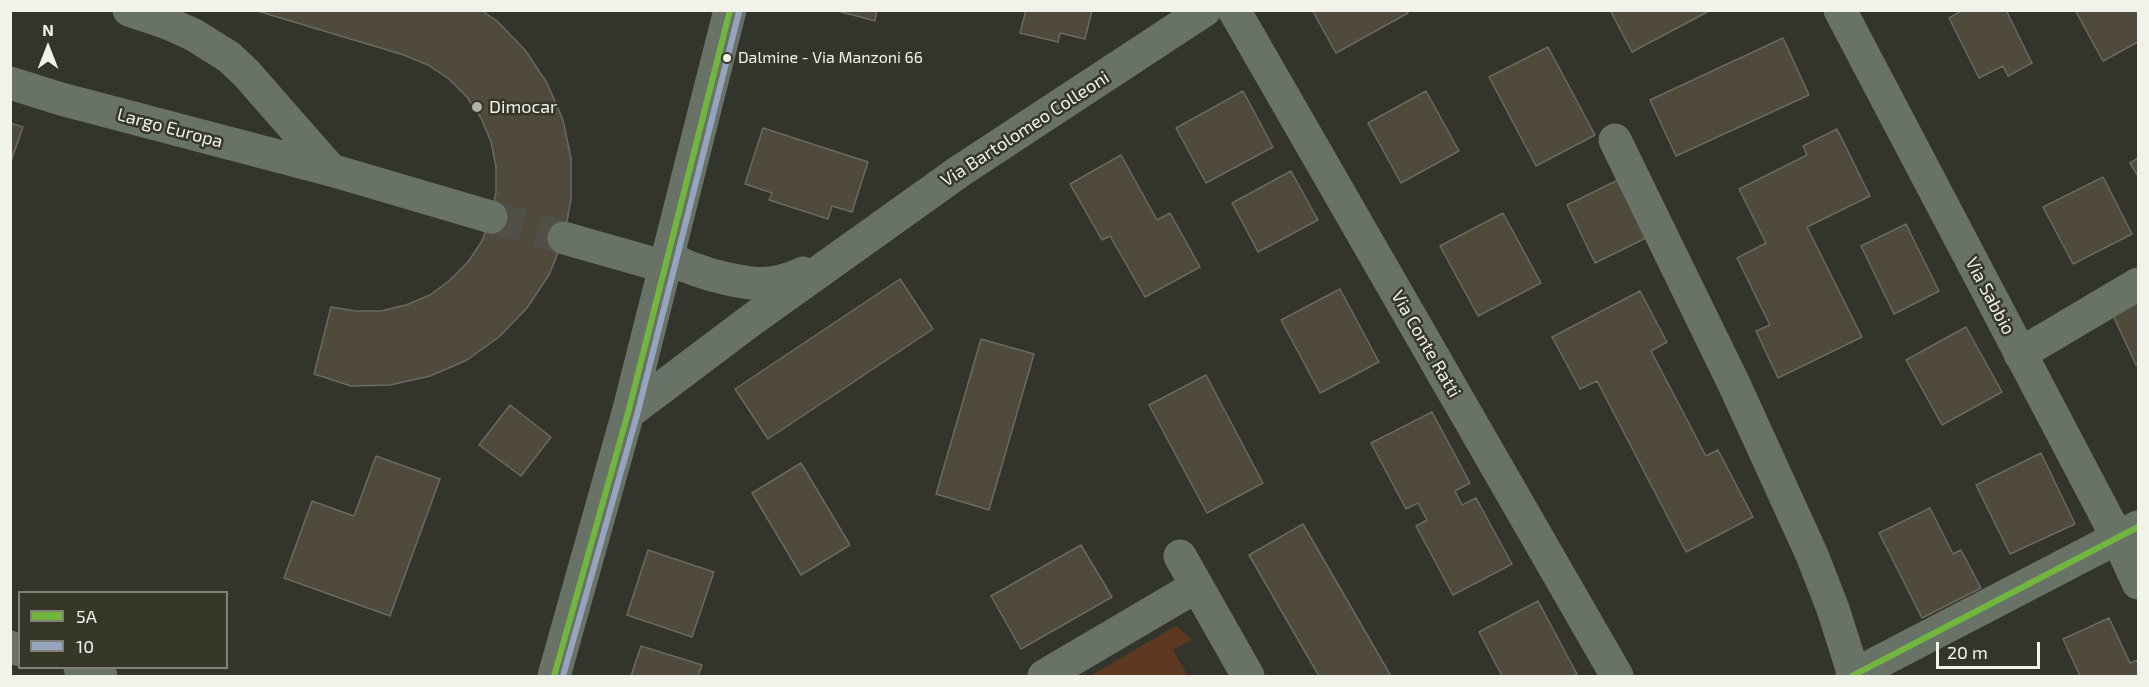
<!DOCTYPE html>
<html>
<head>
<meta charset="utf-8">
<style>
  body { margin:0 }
  #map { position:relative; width:2149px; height:687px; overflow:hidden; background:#33342c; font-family:"Exo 2",sans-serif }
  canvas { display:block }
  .frame { position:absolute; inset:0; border:12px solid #f1f2e9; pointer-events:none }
  .legend { position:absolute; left:18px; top:591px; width:210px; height:78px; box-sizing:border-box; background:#363728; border:2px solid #818275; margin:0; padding:8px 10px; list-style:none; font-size:18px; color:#f1f2e9 }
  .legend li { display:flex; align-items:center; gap:12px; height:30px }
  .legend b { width:30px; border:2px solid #818275 }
  .north { position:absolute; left:18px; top:18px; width:60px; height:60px; -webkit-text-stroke:4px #363728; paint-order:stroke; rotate:0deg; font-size:16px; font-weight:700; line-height:24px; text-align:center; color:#f1f2e9 }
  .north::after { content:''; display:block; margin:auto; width:21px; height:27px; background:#f1f2e9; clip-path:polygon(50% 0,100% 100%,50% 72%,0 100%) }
  .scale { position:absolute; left:1936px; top:642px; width:104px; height:27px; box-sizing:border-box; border:3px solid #f1f2e9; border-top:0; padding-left:8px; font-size:18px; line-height:21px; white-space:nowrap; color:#f1f2e9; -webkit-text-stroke:4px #363728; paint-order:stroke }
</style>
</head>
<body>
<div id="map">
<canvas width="2149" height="687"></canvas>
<div class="frame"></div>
<ul class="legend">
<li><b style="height:8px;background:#71b73f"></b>5A</li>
<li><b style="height:8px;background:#95a5c0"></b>10</li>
</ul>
<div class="north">N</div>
<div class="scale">20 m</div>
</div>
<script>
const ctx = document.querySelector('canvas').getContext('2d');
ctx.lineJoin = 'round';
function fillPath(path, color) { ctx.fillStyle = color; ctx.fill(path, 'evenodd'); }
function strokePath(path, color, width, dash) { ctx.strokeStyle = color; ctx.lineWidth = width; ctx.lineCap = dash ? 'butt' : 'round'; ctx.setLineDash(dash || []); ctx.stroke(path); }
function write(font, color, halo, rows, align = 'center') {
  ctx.font = font + ' "Exo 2",sans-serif'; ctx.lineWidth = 5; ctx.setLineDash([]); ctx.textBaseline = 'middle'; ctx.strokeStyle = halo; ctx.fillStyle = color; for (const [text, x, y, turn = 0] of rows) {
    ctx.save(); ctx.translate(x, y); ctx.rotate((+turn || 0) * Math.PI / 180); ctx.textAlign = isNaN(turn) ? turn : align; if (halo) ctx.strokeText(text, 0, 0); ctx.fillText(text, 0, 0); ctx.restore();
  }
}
const green = new Path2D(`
  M1176,626L1192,639L1173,650L1188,676H1090Z`);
const building = new Path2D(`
  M254,10H481L497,21L525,50L547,83L563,120L571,159V199L564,238L549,275L527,308L499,337L467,360L430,376L390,385L351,386L314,374L331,307L356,311H381L406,305L430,295L450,280L468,262L482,241L491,217L496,192V167L491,142L481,118L467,97L449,79L428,65L404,55Z
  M834,10H877L875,21Z
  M1026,10H1092L1085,39L1060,33L1058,42L1020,33Z
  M1312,10H1407L1408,13L1336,53Z
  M1610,10H1711L1632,52Z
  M1963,10H2006L2032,63L2008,76L2003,66L1979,78L1949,18Z
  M2075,10H2136L2138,15V42L2103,61Z
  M1783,38L1809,95L1676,156L1650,100Z
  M1548,47L1595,135L1536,166L1489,77Z
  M1243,91L1273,147L1206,183L1176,128Z
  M1426,91L1459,151L1401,183L1368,123Z
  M10,123L23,127L10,164Z
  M763,128L868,162L852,212L832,206L828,219L769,200L772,193L745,184Z
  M1837,129L1870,196L1807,227L1862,337L1778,378L1756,331L1770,325L1737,258L1766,243L1739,189L1807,155L1803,146Z
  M1121,155L1157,220L1170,213L1200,267L1145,297L1110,236L1102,240L1070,184Z
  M2138,158V176L2130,163Z
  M1291,171L1318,220L1258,252L1232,203Z
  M2103,177L2132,234L2073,264L2043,207Z
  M1620,179L1648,237L1595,263L1567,205Z
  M1503,213L1541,283L1478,316L1440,246Z
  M1906,224L1939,291L1894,314L1861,246Z
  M900,279L933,329L768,439L735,389Z
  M1340,289L1379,362L1320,393L1281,320Z
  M1640,291L1667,342L1651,351L1706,456L1718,450L1753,517L1686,552L1597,381L1580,389L1552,337Z
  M2138,299V364L2136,365L2111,311Z
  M1966,327L2002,392L1942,425L1906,360Z
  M981,339L1034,354L989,510L936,494Z
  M1206,375L1263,483L1207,513L1149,405Z
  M510,405L551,437L521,476L479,445Z
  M1432,412L1470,483L1455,491L1462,505L1476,498L1512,564L1453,595L1416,526L1427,520L1418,503L1406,509L1371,443Z
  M2041,453L2075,524L2010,554L1976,485Z
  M376,456L440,479L390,616L284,578L312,501L354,516Z
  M801,463L850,545L801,575L752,493Z
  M1930,508L1953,554L1961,550L1981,588L1922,618L1879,533Z
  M1303,524L1391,676H1319L1249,555Z
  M1081,545L1112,597L1021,649L991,596Z
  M648,550L714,572L692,637L627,615Z
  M1538,601L1577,674L1573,676H1502L1479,632Z
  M2109,618L2130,663L2138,660V676H2080L2063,639Z
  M641,646L702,665L698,676H631Z`);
const minorTunnel = new Path2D(`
  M491,217L564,238`);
const minor = new Path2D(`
  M129,10L165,22L194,35L229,57L246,73L331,170
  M1234,10L1617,676
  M1840,10L2117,537L2138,583
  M10,83L61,99L331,170L491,217
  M1615,140L1734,384L1812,555L1833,609L1854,675
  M564,238L666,267
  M669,256C681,266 696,270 712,275C746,284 770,289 803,273
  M2020,354L2138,284
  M628,413L750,321L960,171L1205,10
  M1180,556L1248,676
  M10,647L20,650
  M80,668L101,676
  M554,676L628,413L730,10
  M1044,676L1197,586
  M1852,676L2138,527`);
const bus1 = new Path2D(`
  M554,676L628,413L730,10
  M1852,676L2138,527`);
const bus2 = new Path2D(`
  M563,676L637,415L739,12`);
const markers = [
  [727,58,5,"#f1f2e9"],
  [477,107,6,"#aeb0a7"]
];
const busNames = [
  ["Dalmine - Via Manzoni 66",738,58]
];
const poiNames = [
  ["Dimocar",489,107]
];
const streetNames = [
  ["Largo Europa",170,128,15],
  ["Via Bartolomeo Colleoni",1025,129,-33],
  ["Via Sabbio",1990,296,62],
  ["Via Conte Ratti",1426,344,60]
];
fillPath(green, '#5d3922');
fillPath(building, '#4f4a3b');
strokePath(building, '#6a6962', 1.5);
strokePath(minorTunnel, '#505048', 33, [33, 16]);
strokePath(minor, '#697267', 33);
strokePath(bus1, '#71b73f', 6);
strokePath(bus2, '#95a5c0', 6);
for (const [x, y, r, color] of markers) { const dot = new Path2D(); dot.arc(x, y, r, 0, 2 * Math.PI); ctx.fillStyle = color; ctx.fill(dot); strokePath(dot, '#363728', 2); }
write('16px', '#f1f2e9', '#363728', busNames, 'left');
write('18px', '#f1f2e9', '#363728', poiNames, 'left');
write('18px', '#f1f2e9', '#363728', streetNames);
</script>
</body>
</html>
